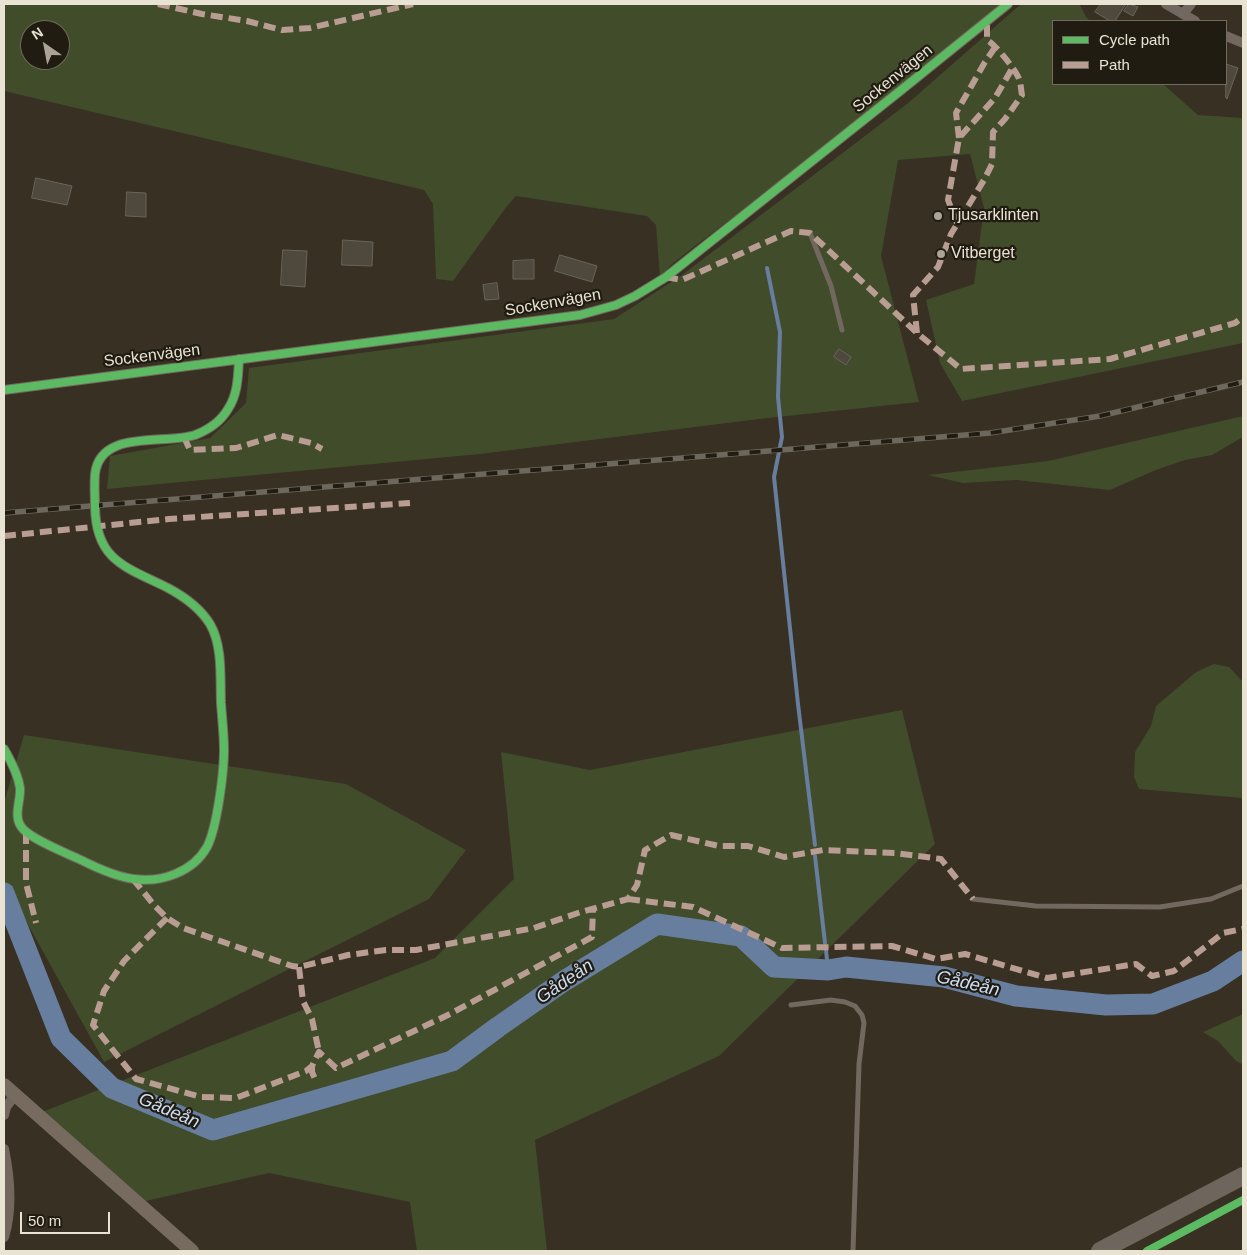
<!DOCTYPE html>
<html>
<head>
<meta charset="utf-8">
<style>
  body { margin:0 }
  #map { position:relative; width:1247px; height:1255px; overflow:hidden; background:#373023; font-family:Helvetica,sans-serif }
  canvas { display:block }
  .frame { position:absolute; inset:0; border:5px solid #e9e3d4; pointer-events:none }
  .legend { position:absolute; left:1052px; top:20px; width:175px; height:65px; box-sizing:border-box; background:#211c11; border:1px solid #716c5f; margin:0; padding:6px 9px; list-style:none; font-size:15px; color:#e9e3d4 }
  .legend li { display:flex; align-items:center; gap:10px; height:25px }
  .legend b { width:25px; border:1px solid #716c5f }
  .north { position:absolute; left:20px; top:20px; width:50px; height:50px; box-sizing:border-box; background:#211c11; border:1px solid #716c5f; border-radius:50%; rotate:327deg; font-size:14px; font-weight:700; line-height:20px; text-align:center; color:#e9e3d4 }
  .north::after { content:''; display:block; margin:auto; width:18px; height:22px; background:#aba496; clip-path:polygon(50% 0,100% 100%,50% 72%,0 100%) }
  .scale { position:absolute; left:20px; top:1212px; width:90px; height:22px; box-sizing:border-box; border:2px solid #e9e3d4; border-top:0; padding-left:6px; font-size:15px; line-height:18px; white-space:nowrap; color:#e9e3d4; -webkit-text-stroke:4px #211c11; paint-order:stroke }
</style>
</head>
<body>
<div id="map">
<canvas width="1247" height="1255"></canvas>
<div class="frame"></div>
<ul class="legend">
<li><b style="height:6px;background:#5cba63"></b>Cycle path</li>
<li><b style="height:6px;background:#b99d93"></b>Path</li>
</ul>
<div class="north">N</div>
<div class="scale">50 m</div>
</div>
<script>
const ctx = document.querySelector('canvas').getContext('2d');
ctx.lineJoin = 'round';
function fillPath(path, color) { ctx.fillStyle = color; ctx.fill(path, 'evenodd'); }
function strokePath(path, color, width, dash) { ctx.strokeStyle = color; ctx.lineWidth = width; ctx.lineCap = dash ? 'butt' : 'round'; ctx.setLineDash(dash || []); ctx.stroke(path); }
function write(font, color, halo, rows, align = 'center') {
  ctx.font = font + ' Helvetica,sans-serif'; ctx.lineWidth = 4.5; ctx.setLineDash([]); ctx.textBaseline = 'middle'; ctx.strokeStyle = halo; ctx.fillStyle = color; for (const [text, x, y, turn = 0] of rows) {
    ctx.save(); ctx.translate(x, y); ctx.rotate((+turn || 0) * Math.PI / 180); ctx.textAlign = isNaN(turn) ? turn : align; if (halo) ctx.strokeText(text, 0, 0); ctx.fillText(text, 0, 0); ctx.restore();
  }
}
const green = new Path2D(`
  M4,4H1001L898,92L699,243L672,264L660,277L656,225L647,216L516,196L507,206L453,281L436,279L433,204L424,190L4,91ZM30,30H60V60H30Z
  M1021,4H1081L1080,5L1086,17L1090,21H1053V84H1163L1198,115L1243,118V343L962,401L940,363L926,300L974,284L984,208L970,154L898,160L881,256L919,402L759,419L480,454L107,489L110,456L210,438L246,403L249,368L614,319L682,275L907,104Z
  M1243,416V437L1212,455L1185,460L1156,470L1110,490L1016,480L963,483L928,475L1048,461Z
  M1214,664L1229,667L1243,682V799L1242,798L1139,789L1134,777L1135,752L1151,726L1156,706L1196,672Z
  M902,710L935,844L719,1056L535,1140L547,1251H417L410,1202L269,1173L146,1201L42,1112L435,958L514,879L501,752L590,770Z
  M24,735L346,784L466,850L429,899L104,1062L4,881V803Z
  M1243,1014V1065L1235,1060L1218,1041L1203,1032Z`);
const stream = new Path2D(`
  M767,268L780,332L778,397L782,437L774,477L798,704L815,845
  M815,856L825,943
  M826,950L828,970`);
const river = new Path2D(`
  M4,893L61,1038L112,1088L213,1130L452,1061L498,1027L564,981L657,924L741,936L774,967L828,970L846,967L944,977L1016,996L1106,1005L1153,1004L1213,981L1243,961`);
const building = new Path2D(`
  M1101,4H1126L1115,21H1110L1095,12Z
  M1129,4L1138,7L1133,16L1124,11Z
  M1226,64L1238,68L1227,99L1226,98Z
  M36,178L72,186L67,205L32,198Z
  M127,192L146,193V217L126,216Z
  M343,240L373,242L372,266L342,265Z
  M283,250L307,251L305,287L281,285Z
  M560,255L597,266L592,282L555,271Z
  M534,260V279H513V261Z
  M497,283L499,299L485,300L483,285Z
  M839,349L851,357L846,365L834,357Z`);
const lane = new Path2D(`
  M810,233L831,286L842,330
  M973,899L1036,906L1160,907L1211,899L1243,886
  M791,1005L831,1000L845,1002L855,1006L862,1015L864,1023L859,1064L853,1251`);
const street = new Path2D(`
  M1166,4L1195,21
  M1183,14L1191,4
  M1226,36L1243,43
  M4,390L580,315L616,305L635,296L666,277L900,91L1008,4
  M4,749C11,761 18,774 20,788C21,802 12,817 23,829C33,840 66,853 81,860C97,868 116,877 134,879C161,883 193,872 207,847C217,828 224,772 224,750C224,734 222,718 221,703C220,679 223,646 210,624C200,608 185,597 168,588C126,567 96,561 95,507C95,496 94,485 95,474C100,429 164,445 195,435C208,430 221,421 228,409C238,394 238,376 239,359
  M4,1115L6,1107L15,1095
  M4,1149C10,1178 13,1208 4,1237`);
const secondary = new Path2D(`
  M4,1085L192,1251`);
const highway = new Path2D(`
  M1100,1251L1243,1176`);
const rail = new Path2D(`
  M4,513L990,433L1100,416L1243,382`);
const quiet = new Path2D(`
  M158,4L202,14L247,21L282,30L310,28L413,4
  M959,138L956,113L985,62L996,46
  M957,223L948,200L959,138L995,98L1013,67
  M666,277L682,280L791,231L810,233L917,333L961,369L1110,359L1235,323L1243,317
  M917,333L913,295L938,267L951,234L984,180L992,164L993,132L1005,119L1022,95C1021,90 1021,84 1019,79C1016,70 995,44 987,40V22
  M184,437L190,450L236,448L278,435L311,443L322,449
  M4,536L169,519L410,503
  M26,832V883L36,923
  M133,879L154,905L167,918L183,928L292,966L299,967L348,955L386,950H416L534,928L581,912L628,899L637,885L645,850L671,835L719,846H748L784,857L823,850L895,853L941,859L973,899
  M628,899L693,907L782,948L892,946L936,959L965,954L1047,978L1136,964L1152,976L1174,971L1223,933L1243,929
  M167,918L124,961L104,991L93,1025L136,1079L201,1097L236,1098L306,1071L312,1066L319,1052L336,1068L450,1014L592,937L593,908
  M299,967L303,1001L312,1019L319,1052
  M312,1066V1072L315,1079`);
const cycleway = new Path2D(`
  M4,390L580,315L616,305L635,296L666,277L900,91L1008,4
  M4,749C11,761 18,774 20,788C21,802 12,817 23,829C33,840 66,853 81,860C97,868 116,877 134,879C161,883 193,872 207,847C217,828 224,772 224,750C224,734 222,718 221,703C220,679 223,646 210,624C200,608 185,597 168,588C126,567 96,561 95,507C95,496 94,485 95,474C100,429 164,445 195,435C208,430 221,421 228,409C238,394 238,376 239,359
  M1147,1251L1243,1200`);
const markers = [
  [938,216,5,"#aba496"],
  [941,254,5,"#aba496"]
];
const streetNames = [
  ["Sockenvägen",893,79,-39],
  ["Sockenvägen",553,303,-10],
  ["Sockenvägen",152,356,-7]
];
const poiNames = [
  ["Tjusarklinten",948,216],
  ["Vitberget",951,254]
];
const waterNames = [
  ["Gådeån",565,982,-34],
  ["Gådeån",968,984,13],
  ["Gådeån",169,1111,23]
];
fillPath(green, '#414c2b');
strokePath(stream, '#687e9e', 4);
strokePath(river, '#687e9e', 21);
fillPath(building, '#4e483d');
strokePath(building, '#6a6459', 1);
strokePath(lane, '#73685f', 5);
strokePath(street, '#73685f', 10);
strokePath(secondary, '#776b5f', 14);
strokePath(highway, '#6e665c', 18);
strokePath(rail, '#6e675e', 5.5);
strokePath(rail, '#211c11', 4, [11]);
strokePath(quiet, '#b99d93', 6, [12, 6]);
strokePath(cycleway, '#5cba63', 8);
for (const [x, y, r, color] of markers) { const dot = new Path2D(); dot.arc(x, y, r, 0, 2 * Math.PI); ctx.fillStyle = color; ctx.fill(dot); strokePath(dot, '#211c11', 2); }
write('16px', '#e9e3d4', '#211c11', streetNames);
write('16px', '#e9e3d4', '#211c11', poiNames, 'left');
write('italic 18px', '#cddef5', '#211c11', waterNames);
</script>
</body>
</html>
